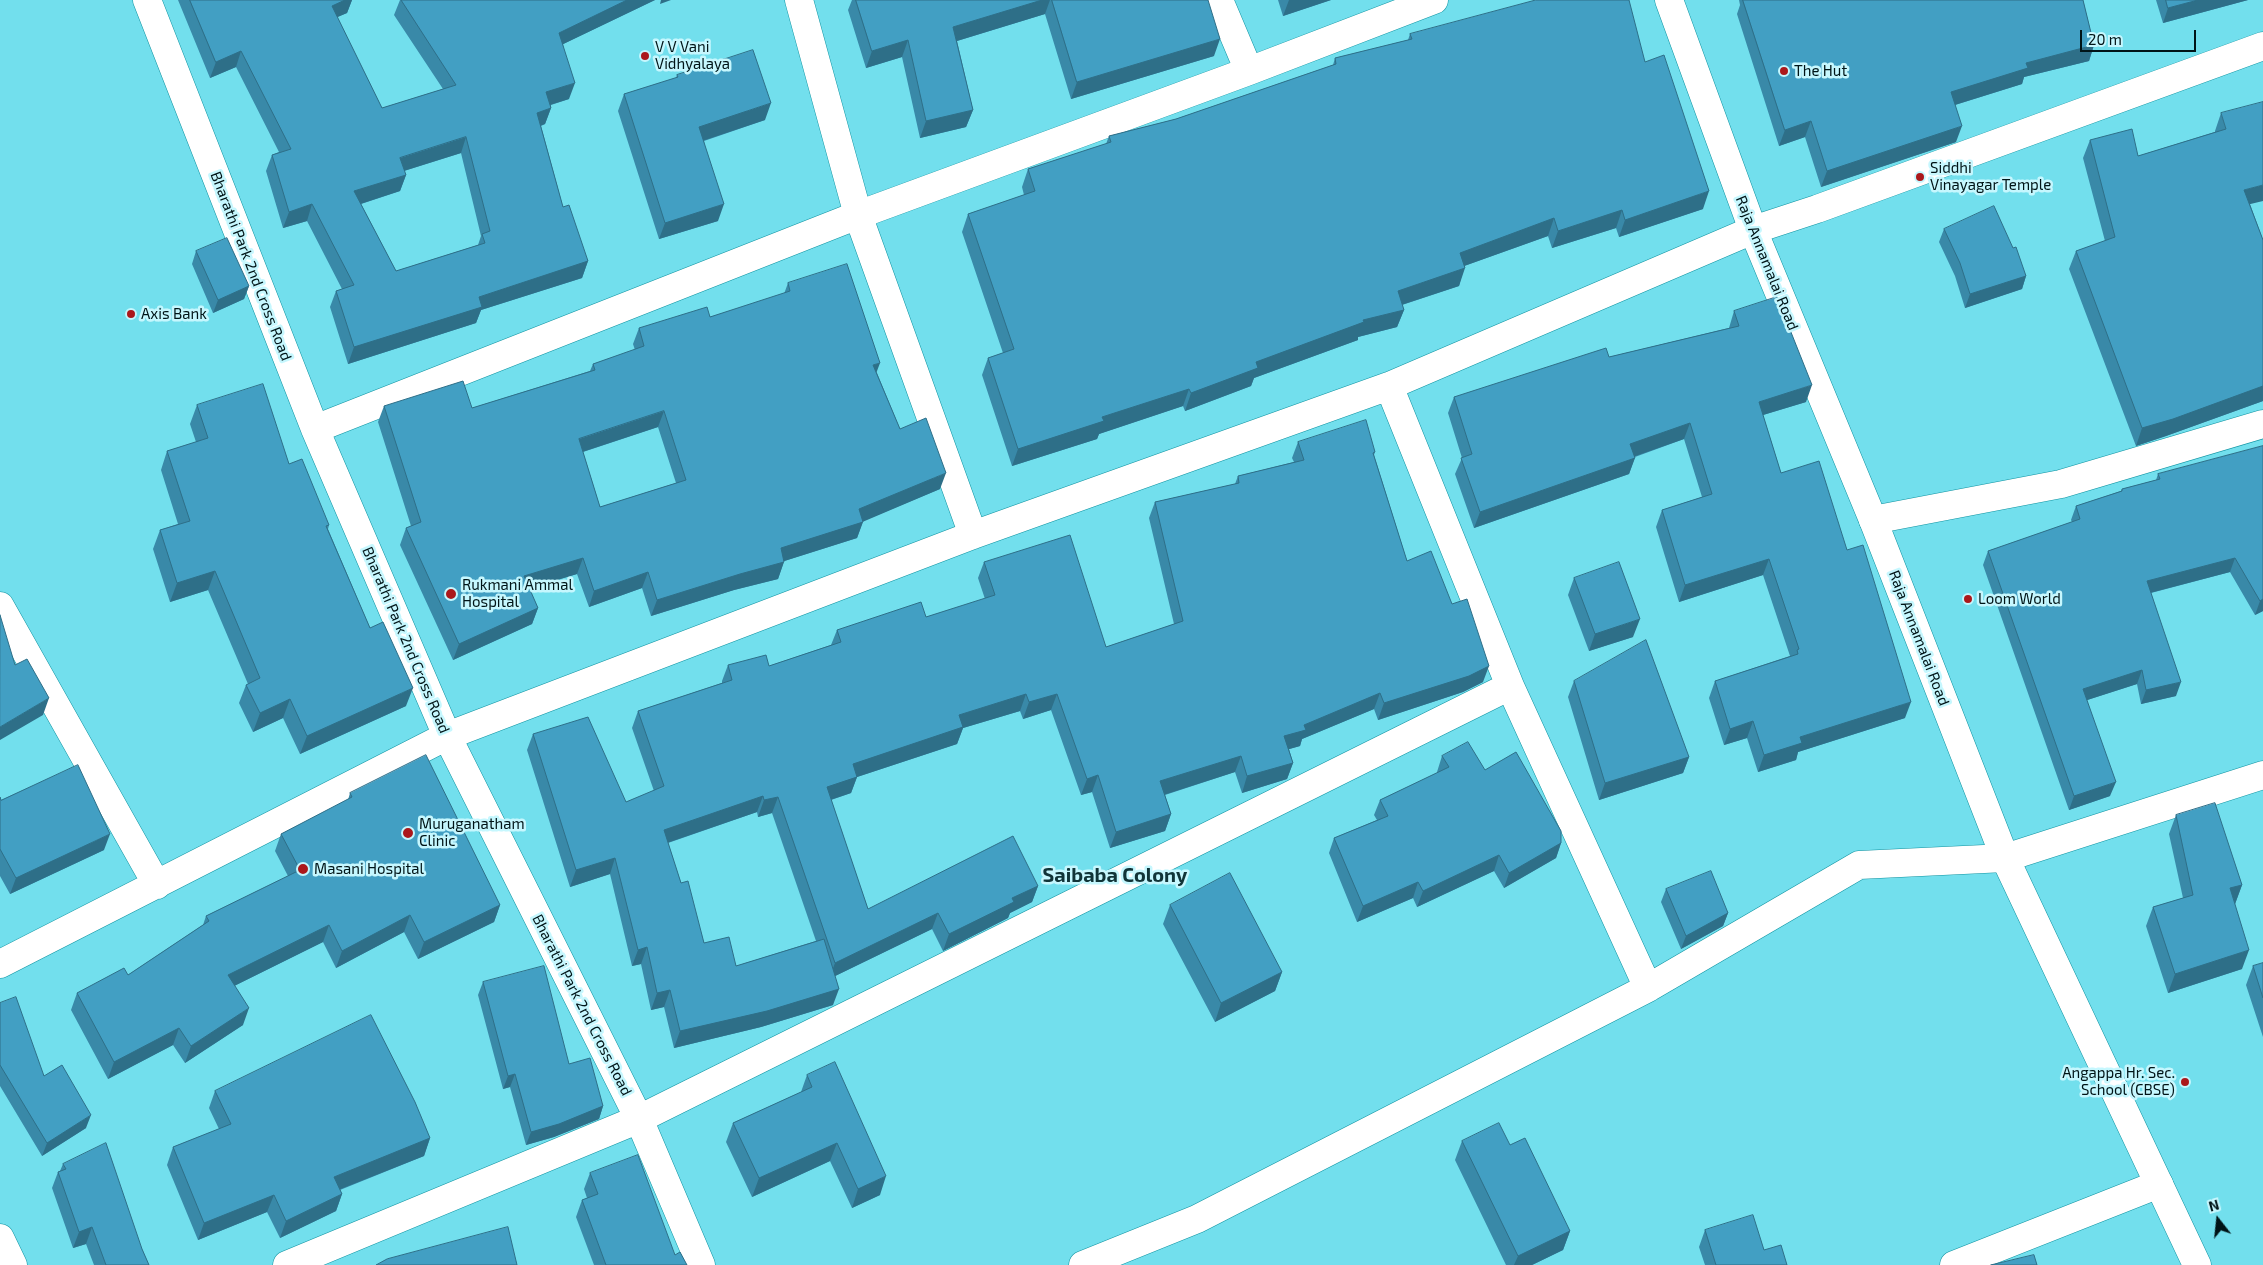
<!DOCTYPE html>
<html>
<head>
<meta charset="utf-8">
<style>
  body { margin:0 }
  #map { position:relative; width:2263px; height:1265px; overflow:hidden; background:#72dfed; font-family:"Exo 2",sans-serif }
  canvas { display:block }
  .north { position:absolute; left:2193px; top:1195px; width:50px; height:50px; -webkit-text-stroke:4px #c6f7fe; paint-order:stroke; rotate:344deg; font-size:14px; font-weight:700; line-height:20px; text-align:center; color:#001417 }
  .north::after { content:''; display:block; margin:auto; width:18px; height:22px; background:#001417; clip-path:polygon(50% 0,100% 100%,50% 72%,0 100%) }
  .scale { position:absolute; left:2080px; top:30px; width:116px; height:22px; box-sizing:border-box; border:2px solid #001417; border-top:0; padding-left:6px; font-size:15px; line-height:18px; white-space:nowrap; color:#001417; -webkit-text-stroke:4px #c6f7fe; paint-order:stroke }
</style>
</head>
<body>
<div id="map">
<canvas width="2263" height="1265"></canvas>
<div class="north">N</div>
<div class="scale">20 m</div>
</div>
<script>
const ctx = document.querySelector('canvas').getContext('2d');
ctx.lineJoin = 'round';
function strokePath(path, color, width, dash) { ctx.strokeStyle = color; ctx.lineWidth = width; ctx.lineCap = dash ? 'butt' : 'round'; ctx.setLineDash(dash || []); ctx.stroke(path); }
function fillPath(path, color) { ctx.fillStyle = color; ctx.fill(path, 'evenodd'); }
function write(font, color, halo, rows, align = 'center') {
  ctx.font = font + ' "Exo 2",sans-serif'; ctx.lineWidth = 5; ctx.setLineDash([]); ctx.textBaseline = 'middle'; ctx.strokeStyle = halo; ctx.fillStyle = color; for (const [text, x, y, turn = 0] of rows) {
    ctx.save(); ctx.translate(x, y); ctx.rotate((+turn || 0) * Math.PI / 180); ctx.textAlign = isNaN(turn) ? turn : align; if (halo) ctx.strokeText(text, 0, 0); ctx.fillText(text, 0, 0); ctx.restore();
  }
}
const minor = new Path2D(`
  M147,0L315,429L447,736L639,1119L701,1265
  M799,0L858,215L973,535
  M1219,0L1249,71
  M1389,386L1510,686
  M315,429L858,215L1249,71L1434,0
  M1873,520L2061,484L2263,424
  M0,606L157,885
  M0,964L447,736L973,535L1389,386L1753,230L1817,209L2263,46
  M0,1238L13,1265
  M287,1265L639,1119L1510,686L1648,988
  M1083,1265L1197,1219L1648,988L1859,865L2005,858L2263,775
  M1954,1265L2159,1184`);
const tertiary = new Path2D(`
  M1669,0L1753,230L1873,520L2005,858L2197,1265`);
const wall = new Path2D(`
  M178,0H352L347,13L337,17L382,108L443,89L394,15L400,0H655L563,44L569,99L551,105V108L545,124L541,126L563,207L588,261L582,278L481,310L476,323L348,364L330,307L336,291L342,289L307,221L283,228L266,171L272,155L279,152L236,67L210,78ZM461,153L481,236L478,245L396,271L361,204L400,191L406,175L404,171Z
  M852,0H1208L1214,56L1071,99L1045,14L957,41L973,110L966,127L920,138L902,57L866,68L848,10Z
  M1278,0H1331L1283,16Z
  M1739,0H2083L2094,45L2089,61L2024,77L2022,84L1955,105L1956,142L1821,187L1805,137L1779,146L1737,14L1740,5Z
  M2156,0H2248L2163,23Z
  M1410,34L1645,62L1703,209L1619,237L1616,228L1552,248L1548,236L1464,266L1459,286L1402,305L1404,310L1397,327L1358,337V340L1254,378L1251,386L1185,411L1183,406L1099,434L1097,439L1012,466L982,375L988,358L1003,353L962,232L968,214L1024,195L1022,187L1028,169L1106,144L1109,136L1176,119L1333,65L1335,58L1408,40Z
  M677,75L765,120L704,141L718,221L659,239L618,111L624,94L676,78Z
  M2221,113L2250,204L2263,240V401L2166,436L2136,446L2069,269L2076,251L2105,241L2083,158L2090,140L2138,156L2215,132V131Z
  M1944,229L2013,248L2026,276L2022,289L1965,308L1955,276L1939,242Z
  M196,251L249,286L244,299L213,313L192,264Z
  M788,283L877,373L900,429L940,489L863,521L857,538L784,561L778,579L734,590L651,616L642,588L589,607L577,574L529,588L538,608L532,624L453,660L400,545L406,528L411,526L378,422L384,406L472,408L590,371L593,364L635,350L633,344L639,328L710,317L784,294ZM658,427L676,483L600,507L583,452Z
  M1734,311L1806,402L1763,415L1781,473L1847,550L1905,718L1798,752L1796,760L1758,772L1747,738L1724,745L1709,698L1715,681L1790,656L1763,575L1679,602L1656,527L1662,510L1702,497L1684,439L1635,457L1629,474L1474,528L1455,474L1462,458L1448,413L1454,397L1609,357L1729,328Z
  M197,405L289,464L329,525L328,529L370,628L406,706L300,754L283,718L253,732L239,703L246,685L248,684L208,590L170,602L153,549L160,530L178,524L161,470L167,451L196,442L190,424Z
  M1298,442L1375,452L1374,455L1407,561L1483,682L1463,692L1378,720L1374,709L1302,739L1300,746L1289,749L1293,763L1287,779L1242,793L1235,772L1165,795L1171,814L1165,831L1110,848L1092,792L1081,795L1051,710L1023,719L1020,711L963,728L957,744L857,777L851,793L831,800L868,909L1038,886L1032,902L1010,913L1008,918L943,951L932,929L835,976L833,1005L761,1027L674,1048L664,1007L651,1010L641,964L632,966L610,874L570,887L527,750L533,734L626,802L654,791L632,728L638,711L722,683V681L728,665L769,666L831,645L837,630L926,617L985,599L978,578L984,562L1106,647L1174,624L1149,518L1155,502L1235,484L1238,476L1294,462L1292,458ZM757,812L758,817L772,813L816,941L736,966L704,943L681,883L668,843Z
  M2263,446V611L2255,615L2230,572L2151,593L2176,696L2141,704L2137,684L2087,700L2110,796L2069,810L1983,565L1988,551L2072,522L2071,520L2076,506L2121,491L2122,489L2156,480L2158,474Z
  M1574,578L1633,637L1589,651L1568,595Z
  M1574,681L1689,757L1683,773L1599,800L1568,697Z
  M1442,756L1485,770L1561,843L1556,858L1504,888L1494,871L1417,907L1413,898L1357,922L1329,853L1334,838L1377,820L1374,815L1380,800L1437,773V772Z
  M350,793L500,905L494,922L418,959L404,932L336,968L323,942L234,986L243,1025L185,1063L173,1045L108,1079L71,1010L77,993L128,975L203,925L206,916L288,876L275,851L281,834L348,800Z
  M0,797L1,800L104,850L10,894L0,876Z
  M2176,815L2242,885L2235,904L2242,969L2168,993L2146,926L2153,907L2183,898L2169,834Z
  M1666,889L1728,913L1723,926L1681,949L1661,902Z
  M1170,905L1282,972L1275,991L1215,1022L1163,924Z
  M2263,963V1037L2246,985L2253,966Z
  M483,982L569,1064L603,1106L599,1119L554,1137L526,1145L510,1087L503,1089L478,995Z
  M0,1003L44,1076L86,1128L42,1156L0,1086Z
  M807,1075L880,1195L852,1208L830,1161L752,1197L726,1142L733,1123L801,1092Z
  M215,1091L430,1138L424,1156L340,1190L342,1194L336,1211L280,1238L267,1212L198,1240L167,1165L173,1147L219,1129L209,1108Z
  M1462,1141L1510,1145L1570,1231L1563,1250L1532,1265H1506L1455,1160Z
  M63,1164L142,1249L149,1265H94L86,1244L73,1248L52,1188L58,1172L60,1171Z
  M590,1173L675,1255L687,1265H594L576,1217L582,1200L587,1198L584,1189Z
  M1705,1230L1764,1250L1787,1265H1705L1699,1247Z`);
const shadedWall = new Path2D(`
  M345,0H352L347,13L326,22L332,6Z
  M627,0H655L553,49L559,33Z
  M661,0H671L660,4Z
  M1042,0H1050L1045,14L947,44L953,27Z
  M1289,0H1331L1283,16Z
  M2198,0H2248L2163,23L2168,8Z
  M1220,39L1214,56L1071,99L1077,82Z
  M908,40L902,57L866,68L872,51Z
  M2094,45L2089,61L2024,77L2022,84L1945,108L1951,92L2026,63Z
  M241,51L236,67L210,78L216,62Z
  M575,83L569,99L540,108L546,92Z
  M771,103L765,120L693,144L699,127Z
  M551,108L545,124L531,129L537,113Z
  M973,110L966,127L920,138L926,121Z
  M1811,121L1805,137L1779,146L1785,130Z
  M1962,126L1956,142L1821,187L1827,171Z
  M466,137L461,153L394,174L400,158Z
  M406,175L400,191L348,208L354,191Z
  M2263,185V201L2238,207L2244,190Z
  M1709,191L1703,209L1619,237L1625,220Z
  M312,204L307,221L283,228L289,212Z
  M724,204L718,221L659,239L665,223Z
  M1622,210L1616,228L1552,248L1558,231Z
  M1554,218L1548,236L1453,270L1460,253Z
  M588,261L582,278L481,310L476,323L348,364L354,347L479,297Z
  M1465,268L1459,286L1392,308L1398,291Z
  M2026,276L2022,289L1965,308L1970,294Z
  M249,286L244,299L213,313L218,300Z
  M1404,310L1397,327L1358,337V340L1254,378L1251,386L1185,411L1191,393L1256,362L1363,320Z
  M880,363L874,379L873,365Z
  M1812,385L1806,402L1753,418L1759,402Z
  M2263,386V401L2166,436L2136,446L2142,428Z
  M1189,389L1183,406L1099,434L1097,439L1012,466L1018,449L1102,417Z
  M664,411L658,427L573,455L579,439Z
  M1690,423L1684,439L1624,460L1630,444Z
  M1635,458L1629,474L1474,528L1480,512Z
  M946,473L940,489L860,523L863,522L857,538L775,564L781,548L859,509Z
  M583,558L577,574L518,592L524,576Z
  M2235,558L2230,572L2142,595L2147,581Z
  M1769,559L1763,575L1679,602L1685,585Z
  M784,562L778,579L734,590L651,616L657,600L740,574Z
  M215,571L208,590L170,602L177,583Z
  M648,572L642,588L589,607L594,591Z
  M2263,599V611L2255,615L2260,601Z
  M538,608L532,624L453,660L459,644Z
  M1640,619L1633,637L1589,651L1595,634Z
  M1489,666L1483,682L1463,692L1378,720L1384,703Z
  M2142,670L2137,684L2078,703L2083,689Z
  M2181,682L2176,696L2141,704L2146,690Z
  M413,688L406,706L300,754L307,736Z
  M1380,693L1374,709L1302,739L1300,746L1279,752L1284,736L1304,725Z
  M1026,694L1020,711L963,728L957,744L857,777L851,793L821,803L827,787L853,764L959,715Z
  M1057,694L1051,710L1023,719L1029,702Z
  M49,698L43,715L0,740V727Z
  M290,699L283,718L253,732L260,713Z
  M1911,702L1905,718L1798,752L1796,760L1758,772L1764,755L1800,737Z
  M1753,721L1747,738L1724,745L1730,729Z
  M1241,756L1235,772L1154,798L1160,781Z
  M1689,757L1683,773L1599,800L1605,783Z
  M1293,763L1287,779L1242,793L1247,776Z
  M1098,775L1092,792L1081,795L1087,779Z
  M2116,782L2110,796L2069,810L2074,796Z
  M763,796L757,812L658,846L664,830Z
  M778,797L772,813L758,817L764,800Z
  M1171,814L1165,831L1110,848L1116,832Z
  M110,834L104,850L10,894L16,878Z
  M1561,843L1556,858L1504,888L1509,873Z
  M1499,855L1494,871L1417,907L1423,891Z
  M615,858L610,874L570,887L576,870Z
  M1418,882L1413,898L1357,922L1363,906Z
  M2242,885L2235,904L2230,888Z
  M1038,886L1032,902L1010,913L1008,918L943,951L949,934L1012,898Z
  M500,905L494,922L418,959L424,942Z
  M938,913L932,929L829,979L835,963Z
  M1728,913L1723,926L1681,949L1686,936Z
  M410,915L404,932L336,968L342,951Z
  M329,925L323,942L222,992L228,975Z
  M647,947L641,964L632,966L638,950Z
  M2249,950L2242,969L2168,993L2175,974Z
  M1282,972L1275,991L1215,1022L1221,1003Z
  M839,989L833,1005L761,1027L674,1048L680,1031Z
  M670,990L664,1007L651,1010L657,993Z
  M249,1008L243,1025L185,1063L191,1046Z
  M179,1028L173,1045L108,1079L114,1062Z
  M515,1074L510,1087L503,1089L508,1076Z
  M603,1106L599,1119L554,1137L526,1145L531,1132Z
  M91,1115L86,1128L42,1156L47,1143Z
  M430,1138L424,1156L328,1194L334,1177Z
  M837,1143L830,1161L752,1197L759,1178Z
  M886,1176L880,1195L852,1208L858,1189Z
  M342,1194L336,1211L280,1238L286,1221Z
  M274,1195L267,1212L198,1240L204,1223Z
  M92,1227L86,1244L73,1248L79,1232Z
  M1570,1231L1563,1250L1532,1265H1514L1518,1256Z`);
const building = new Path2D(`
  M190,0H345L332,6L382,108L456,85L401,0H627L559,33L575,83L546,92L551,108L537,113L563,207L569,205L588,261L479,297L482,307L354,347L336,291L354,285L312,204L289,212L272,155L291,149L241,51L216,62ZM466,137L490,231L482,234L485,243L396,271L354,191L406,175L400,158Z
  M856,0H1042L953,27L973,110L926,121L908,40L872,51Z
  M1052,0H1208L1220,39L1077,82Z
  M1536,0H1629L1645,62L1664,55L1709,191L1625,220L1622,210L1558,231L1554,218L1460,253L1465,268L1398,291L1404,310L1363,320L1364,322L1256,362L1258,368L1191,393L1189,389L1102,417L1104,421L1018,449L988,358L1014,349L968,214L1035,191L1028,169L1111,142L1109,136L1176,119L1336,64L1335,58L1412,39L1410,34Z
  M1743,0H2083L2094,45L2026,63L2028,68L1951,92L1962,126L1827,171L1811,121L1785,130Z
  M2166,0H2198L2168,8Z
  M753,50L771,103L699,127L724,204L665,223L624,94L678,77L677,75Z
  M2263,102V185L2244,190L2263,240V386L2173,419L2142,428L2076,251L2115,237L2090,140L2132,129L2138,156L2226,129L2221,113Z
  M1994,206L2013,248L2016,247L2026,276L1970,294L1960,263L1944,229Z
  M227,238L249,286L218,300L196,251Z
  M847,264L880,363L873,365L900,429L926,418L946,473L859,509L863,522L781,548L784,562L740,574L657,600L648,572L594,591L583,558L524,576L538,608L459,644L406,528L421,522L384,406L463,381L472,408L595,370L593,364L644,346L639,328L707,307L710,317L790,291L788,283ZM664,411L686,480L600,507L579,439Z
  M1777,297L1812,385L1759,402L1781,473L1819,461L1847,550L1863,545L1911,702L1800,737L1802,743L1764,755L1753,721L1730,729L1715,681L1798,654L1797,650L1799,649L1769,559L1685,585L1662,510L1712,494L1690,423L1630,444L1635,458L1480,512L1461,458L1472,454L1454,397L1606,348L1609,357L1739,326L1734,311Z
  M263,384L289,464L302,459L329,525L326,526L370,628L383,622L413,688L307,736L290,699L260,713L246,685L260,678L215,571L177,583L160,530L190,521L167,451L208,438L197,405Z
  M1366,420L1375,452L1373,453L1407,561L1431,551L1452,604L1467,599L1489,666L1469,676L1384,703L1380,693L1304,725L1306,730L1284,736L1293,763L1247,776L1241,756L1160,781L1171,814L1116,832L1098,775L1087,779L1057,694L1029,702L1026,694L959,715L963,727L853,764L857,777L827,787L868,909L1013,836L1038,886L1012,898L1014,902L949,934L938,913L835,963L778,797L764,800L763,796L664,830L681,883L688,881L704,943L729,937L736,966L824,939L839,989L767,1011L680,1031L670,990L657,993L647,947L638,950L615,858L576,870L533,734L588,717L626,802L664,786L638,711L732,680L728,665L766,655L769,666L841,642L837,630L921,602L926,617L995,595L984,562L1070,535L1106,647L1183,621L1155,502L1239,483L1238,476L1304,460L1298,442Z
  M2263,446V599L2260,601L2235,558L2147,581L2181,682L2146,690L2142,670L2083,689L2116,782L2074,796L1988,551L2080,519L2076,506L2122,491V489L2160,479L2158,474Z
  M1619,562L1640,619L1595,634L1574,578Z
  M0,615L15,665L27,659L49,698L0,727Z
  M1646,640L1689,757L1605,783L1574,681Z
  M1468,742L1485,770L1516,752L1561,831V843L1509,873L1499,855L1423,891L1418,882L1363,906L1334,838L1388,816L1380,800L1449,767L1442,756Z
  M426,755L500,905L424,942L410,915L342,951L329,925L228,975L249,1008L191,1046L179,1028L114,1062L77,993L124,968L128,975L209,921L206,916L300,870L281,834L352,797L350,793Z
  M78,765L110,834L16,878L0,849V797L1,800Z
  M2215,803L2242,885L2230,888L2249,950L2175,974L2153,907L2193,895L2176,815Z
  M1711,871L1728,913L1686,936L1666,889Z
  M1230,873L1282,972L1221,1003L1170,905Z
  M2263,963V998L2253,966Z
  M544,966L569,1064L590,1058L603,1106L559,1124L531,1132L515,1074L508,1076L483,982Z
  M16,997L44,1076L62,1065L91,1115L47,1143L0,1065V1003Z
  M371,1015L415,1102L430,1138L334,1177L342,1194L286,1221L274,1195L204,1223L173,1147L231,1124L215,1091Z
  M835,1062L886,1176L858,1189L837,1143L759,1178L733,1123L812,1087L807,1075Z
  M1499,1123L1510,1145L1525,1138L1570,1231L1518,1256L1462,1141Z
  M106,1143L142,1249L149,1265H106L92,1227L79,1232L58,1172L66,1169L63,1164Z
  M638,1155L675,1255L680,1252L687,1265H606L582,1200L598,1194L590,1173Z
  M1753,1215L1764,1250L1781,1245L1787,1265H1716L1705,1230Z
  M508,1227L517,1265H376L387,1259Z
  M2034,1255L2037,1265H1991Z`);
const markers = [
  [645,56,5,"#ab181b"],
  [1784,71,5,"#ab181b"],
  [1920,177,5,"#ab181b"],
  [131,314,5,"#ab181b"],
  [451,594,6,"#ab181b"],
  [1968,599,5,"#ab181b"],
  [408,833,6,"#ab181b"],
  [303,869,6,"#ab181b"],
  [2185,1082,5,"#ab181b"]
];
const poiNames = [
  ["V V Vani",655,47],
  ["Vidhyalaya",655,64],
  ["The Hut",1794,71],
  ["Siddhi",1930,168],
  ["Vinayagar Temple",1930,185],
  ["Axis Bank",141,314],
  ["Rukmani Ammal",462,585],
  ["Hospital",462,602],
  ["Loom World",1978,599],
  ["Muruganatham",419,824],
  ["Clinic",419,841],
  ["Masani Hospital",314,869],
  ["Angappa Hr. Sec.",2175,1073,"right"],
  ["School (CBSE)",2175,1090,"right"]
];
const streetNames = [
  ["Raja Annamalai Road",1767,263,68],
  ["Bharathi Park 2nd Cross Road",251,266,69],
  ["Raja Annamalai Road",1919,638,69],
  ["Bharathi Park 2nd Cross Road",406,640,67],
  ["Bharathi Park 2nd Cross Road",582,1005,63]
];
const districtNames = [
  ["Saibaba Colony",1115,875]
];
strokePath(minor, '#0f93a1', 29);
strokePath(tertiary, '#0f93a1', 29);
strokePath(minor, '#fff', 28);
strokePath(tertiary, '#fff', 28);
fillPath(wall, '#3989a8');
fillPath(shadedWall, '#2e6f88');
fillPath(building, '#429fc3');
strokePath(building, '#2e6f88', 1);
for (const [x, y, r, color] of markers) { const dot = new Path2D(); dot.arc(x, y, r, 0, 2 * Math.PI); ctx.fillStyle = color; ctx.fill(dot); strokePath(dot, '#c6f7fe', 2); }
write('15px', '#001417', '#c6f7fe', poiNames, 'left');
write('15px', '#001417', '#c6f7fe', streetNames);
write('bold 20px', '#113438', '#c6f7fe', districtNames);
</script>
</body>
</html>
